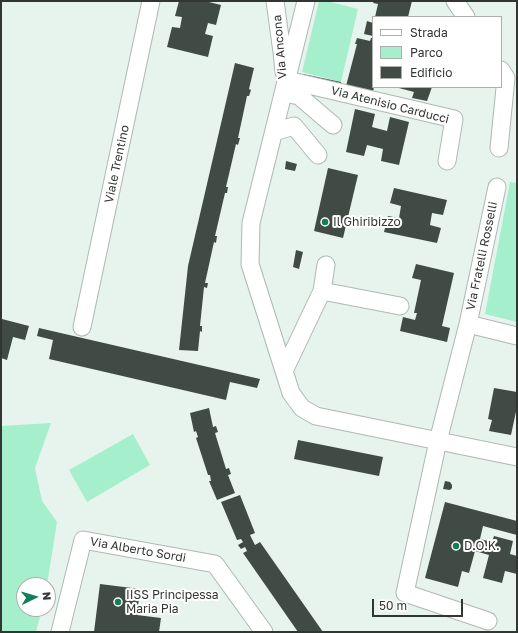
<!DOCTYPE html>
<html>
<head>
<meta charset="utf-8">
<style>
  body { margin:0 }
  #map { position:relative; width:518px; height:633px; overflow:hidden; background:#e7f4ed; font-family:"Golos Text",sans-serif }
  canvas { display:block }
  .frame { position:absolute; inset:0; border:2px solid #313633; pointer-events:none }
  .legend { position:absolute; left:372px; top:16px; width:130px; height:72px; box-sizing:border-box; background:#fff; border:1px solid #adafad; margin:0; padding:5px 7px; list-style:none; font-size:12px; color:#313633 }
  .legend li { display:flex; align-items:center; gap:8px; height:20px }
  .legend b { width:20px; border:1px solid #adafad }
  .north { position:absolute; left:16px; top:577px; width:40px; height:40px; box-sizing:border-box; background:#fff; border:1px solid #adafad; border-radius:50%; rotate:85deg; font-size:11px; font-weight:700; line-height:16px; text-align:center; color:#313633 }
  .north::after { content:''; display:block; margin:auto; width:14px; height:18px; background:#137e59; clip-path:polygon(50% 0,100% 100%,50% 72%,0 100%) }
  .scale { position:absolute; left:372px; top:599px; width:91px; height:18px; box-sizing:border-box; border:2px solid #313633; border-top:0; padding-left:5px; font-size:12px; line-height:14px; white-space:nowrap; color:#313633; -webkit-text-stroke:3px #fff; paint-order:stroke }
</style>
</head>
<body>
<div id="map">
<canvas width="518" height="633"></canvas>
<div class="frame"></div>
<ul class="legend">
<li><b style="height:5px;background:#fff"></b>Strada</li>
<li><b style="height:11px;background:#a6efcc"></b>Parco</li>
<li><b style="height:11px;background:#414b46"></b>Edificio</li>
</ul>
<div class="north">N</div>
<div class="scale">50 m</div>
</div>
<script>
const ctx = document.querySelector('canvas').getContext('2d');
ctx.lineJoin = 'round';
function fillPath(path, color) { ctx.fillStyle = color; ctx.fill(path, 'evenodd'); }
function strokePath(path, color, width, dash) { ctx.strokeStyle = color; ctx.lineWidth = width; ctx.lineCap = dash ? 'butt' : 'round'; ctx.setLineDash(dash || []); ctx.stroke(path); }
function write(font, color, halo, rows, align = 'center') {
  ctx.font = font + ' "Golos Text",sans-serif'; ctx.lineWidth = 4; ctx.setLineDash([]); ctx.textBaseline = 'middle'; ctx.strokeStyle = halo; ctx.fillStyle = color; for (const [text, x, y, turn = 0] of rows) {
    ctx.save(); ctx.translate(x, y); ctx.rotate((+turn || 0) * Math.PI / 180); ctx.textAlign = isNaN(turn) ? turn : align; if (halo) ctx.strokeText(text, 0, 0); ctx.fillText(text, 0, 0); ctx.restore();
  }
}
const green = new Path2D(`
  M319,1H327L358,9L341,82L302,72Z
  M510,182L517,183V322L485,314Z
  M51,423L35,468L42,501L57,522L47,585H24V609H42L36,632H1V426Z
  M133,434L150,465L87,502L69,470Z`);
const building = new Path2D(`
  M179,1H205L221,5L216,25L208,23L205,34L213,36L208,57L167,47L172,27L180,28L182,17L175,16Z
  M374,1H412L408,17H375L378,4L373,3Z
  M367,21L373,23V36L364,34Z
  M357,38L370,41L371,38H373L374,87L373,92L346,86L357,44H355Z
  M235,63L254,68L249,89L251,90L249,96H247L238,138H240L238,145L236,144L226,187H228L227,193H225L215,236H217L216,243L214,242L205,283H208L207,288L204,287L200,326H202V332L200,331L198,351L179,350L188,266Z
  M303,74L341,82L340,87L301,77Z
  M395,87H432L427,101L412,98L414,92Z
  M355,109L375,114L372,127L387,131L390,117L409,122L399,165L381,161L383,149L367,145L364,156L346,152Z
  M286,161L297,164L295,171L285,169Z
  M328,168L358,175L343,238L314,231Z
  M394,188L447,200L443,215L432,213L430,225L441,228L437,243L384,232L388,216L399,218L401,206L390,203Z
  M296,250L303,252L299,269L293,267Z
  M416,264L454,273L442,326L450,328L447,342L400,331L403,317L415,320L417,313H414L421,280L412,278Z
  M2,319L29,326L25,340L13,337L7,360L1,358Z
  M39,328L260,379L257,388L230,382L226,400L49,359L53,340L37,336Z
  M494,388L517,392V407L511,435L489,431L492,420L488,419Z
  M209,408L213,427L216,426L218,432L215,433L226,469L229,468L231,474L228,475L235,493L217,500L209,481H211L210,475H208L196,438L198,437L196,431L194,432L190,413Z
  M298,440L383,457L379,476L294,459Z
  M445,481L450,482L452,485V488L450,490L443,489Z
  M240,495L255,533L250,535L255,545L260,542L323,632H298L243,553L247,551L245,547L241,549L238,545L243,542L241,539L237,540L221,502Z
  M445,502L517,521V535L483,526L480,539L492,542L494,536L513,541L510,554L517,556V574L505,571L502,583L483,578L489,555L475,551L469,573L462,571L458,587L425,578Z
  M100,584L140,589L137,615L161,618L159,632H94Z`);
const minor = new Path2D(`
  M275,1L282,52L284,72
  M306,1L251,223L250,264L291,393L302,408L316,416L517,457
  M455,1L466,17
  M287,80L454,119L447,161
  M284,93L299,96L333,125
  M274,132L294,126L318,155
  M499,148L506,78L501,70
  M322,291L400,306
  M468,324L517,336
  M82,327L151,1
  M284,371L322,291L326,265
  M488,621L405,593L438,441L468,324L497,187
  M60,632L83,540L215,564L264,632`);
const markers = [
  [325,222,4,"#137e59"],
  [456,546,4,"#137e59"],
  [118,602,4,"#137e59"]
];
const streetNames = [
  ["Via Ancona",280,47,-95],
  ["Via Atenisio Carducci",390,105,14],
  ["Viale Trentino",117,164,-78],
  ["Via Fratelli Rosselli",482,256,-78],
  ["Via Alberto Sordi",138,550,10]
];
const poiNames = [
  ["Il Ghiribizzo",333,222],
  ["D.O.K.",464,546],
  ["IISS Principessa",126,595],
  ["Maria Pia",126,609]
];
fillPath(green, '#a6efcc');
fillPath(building, '#414b46');
strokePath(minor, '#adb9b2', 19);
strokePath(minor, '#fff', 17);
for (const [x, y, r, color] of markers) { const dot = new Path2D(); dot.arc(x, y, r, 0, 2 * Math.PI); ctx.fillStyle = color; ctx.fill(dot); strokePath(dot, '#fff', 1.5); }
write('12px', '#313633', '#fff', streetNames);
write('12px', '#313633', '#fff', poiNames, 'left');
</script>
</body>
</html>
